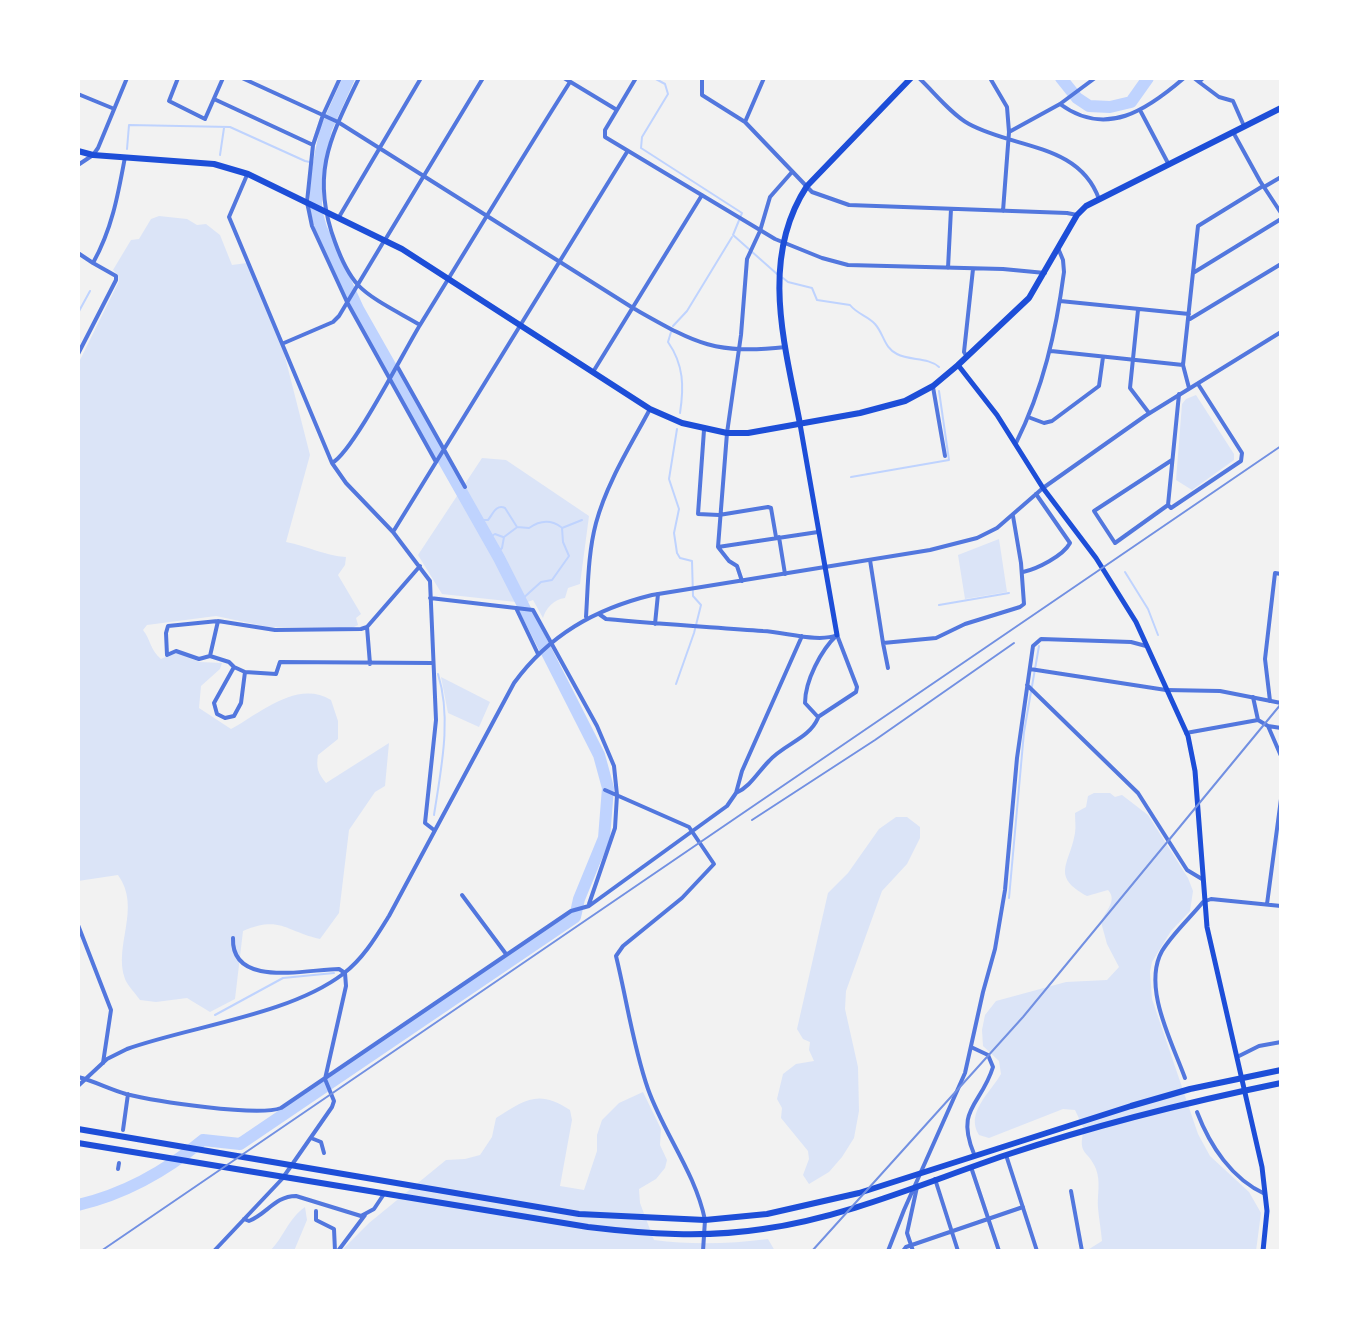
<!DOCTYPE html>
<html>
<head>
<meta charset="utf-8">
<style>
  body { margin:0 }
  #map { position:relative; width:1359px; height:1329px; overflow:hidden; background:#f2f2f2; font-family:Signika,sans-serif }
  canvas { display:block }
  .frame { position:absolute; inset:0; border:80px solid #fff; pointer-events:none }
</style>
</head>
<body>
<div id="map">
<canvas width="1359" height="1329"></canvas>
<div class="frame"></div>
</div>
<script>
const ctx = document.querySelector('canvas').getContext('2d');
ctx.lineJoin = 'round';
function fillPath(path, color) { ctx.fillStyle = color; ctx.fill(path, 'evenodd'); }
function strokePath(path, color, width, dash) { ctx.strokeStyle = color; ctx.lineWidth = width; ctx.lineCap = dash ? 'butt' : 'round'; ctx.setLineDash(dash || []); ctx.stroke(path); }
const green = new Path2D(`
  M159,216L187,219L197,225L206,224L220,235L232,265L247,263L282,345L310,455L286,542C308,546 325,556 346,557L345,565L338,575L361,614L356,618L358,625L352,628L268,627L216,616L147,625L143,630C151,640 150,650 161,659L176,652L200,662L222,663L220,669L201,686L199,708L231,729C259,714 297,679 331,700L338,721V739L318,755C316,768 318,773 326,783L389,743L385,786L375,792L349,830L339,913L320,939C286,932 281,915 243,931L235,999L210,1012L187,998L156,1002L140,1000C136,994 128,986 125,979C113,946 142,908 118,875L78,881V364L119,281L118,275L113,270L131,240L139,239L151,219Z
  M1196,395L1234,454V460L1192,490L1176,480L1182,404L1186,399Z
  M482,458L506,460L589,516L580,584L568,588L565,598C554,599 546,608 543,618L533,600L525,603L442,594L418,555Z
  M999,539L1007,592L965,599L958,555Z
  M441,677L490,702L479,727L448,713Z
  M1094,793H1110L1115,797L1122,795L1148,815L1188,878L1193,891L1190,911L1171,931L1152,962L1150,972L1152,999L1198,1134L1210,1156L1249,1192L1261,1213L1256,1251H1086L1102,1241C1101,1230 1099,1219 1098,1208C1097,1195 1101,1182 1096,1169C1088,1149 1077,1156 1084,1129L1075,1110L1063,1109L989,1138L979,1135C965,1113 990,1093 1001,1074L999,1061L983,1046L982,1030L985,1015L996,1001L1066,982L1107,980L1119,967L1107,944L1101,922C1105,911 1118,901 1108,890L1087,896C1050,876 1070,864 1075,833C1076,827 1075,820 1075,813L1086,807L1088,796Z
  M896,817H907L920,827V838L907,864L882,891L846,991L845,1009L858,1067L859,1111L854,1138L842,1157L829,1172L809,1184L803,1175L809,1159L808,1151L781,1118L782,1108L777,1099L783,1074L796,1064L814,1061L809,1050L810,1042L803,1039L797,1029L828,893L848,873L879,829Z
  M643,1092L661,1129L660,1145L667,1160L665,1168L656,1179L639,1189L640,1203L654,1240C691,1245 730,1244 768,1239L775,1251H341L369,1223L446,1160L465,1159L480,1155L492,1137L496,1118C525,1100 538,1089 570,1110L572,1120L560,1186L584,1190L597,1151V1135L602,1120L619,1103Z
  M305,1207L307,1220L294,1251H270C284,1237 288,1219 305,1207Z`);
const stream = new Path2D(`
  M654,78L665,84L668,94L642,137L641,148L742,213L733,235L777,274
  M127,149L129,125L230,127L305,161L319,164
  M220,155L224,128
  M783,278L788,282L812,288L817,300L850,305C857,314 868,316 875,324C884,334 884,348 897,354C910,361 928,357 939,367
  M78,313L90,291
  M673,326L687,311L732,237
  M671,332L668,342C684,365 684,387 680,413
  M851,477L949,460L939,391
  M478,520H488C493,514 496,504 505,508L517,527L529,528C539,521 550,519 561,527
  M488,538L495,534L503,537
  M497,553L502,548L504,537L516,528
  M1125,572L1148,609L1158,635
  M520,601L541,582L552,580L569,556L563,542L562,528L582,520
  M939,605L1009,593
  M676,684L694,633L701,605L693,596L692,561L680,558L677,553L674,533L679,509L669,479L677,429
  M434,815C441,769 452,719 438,674
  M1009,898L1024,732L1039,646
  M215,1015L283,978L334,973`);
const river = new Path2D(`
  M1061,78L1077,98L1089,106L1110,107L1131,102L1148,78
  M78,1205C125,1194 166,1171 203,1140L240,1144L575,917L579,899L604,838L608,788L599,755L499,558L358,309L321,228L316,210V181L321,152L326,129L349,78`);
const minor = new Path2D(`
  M178,78L169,101L205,119L223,78
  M242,78L338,122L633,308C695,343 713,355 786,347
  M359,78C330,138 310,175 335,242C340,256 348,274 358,285C372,300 402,314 420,325
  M564,78L617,110
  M636,78L605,130V137L775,239L822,258L848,265L1003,269L1045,273
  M702,78V95L745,122
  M764,78L745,122L812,192L849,205L1067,213L1077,215
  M919,78C934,92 951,114 969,124C1015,149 1079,143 1099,199
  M990,78L1007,107L1009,132L1003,211
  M1194,78L1199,82L1203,78
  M1199,82L1219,97L1233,101L1244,126
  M78,94L112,108
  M214,99L313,145L323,115L340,78
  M1060,104C1106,138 1147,110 1184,78
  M1141,112L1169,165
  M1009,132L1060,104L1095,78
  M1233,132L1260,181L1281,213
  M313,145L307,202L312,226L347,302L436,462
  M78,165L93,155L98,148L127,78
  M247,175L229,217L332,463L346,483L393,532L430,581L436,720L425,823L434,830
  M1264,187L1281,177
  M339,217L421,78
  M78,253L93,263
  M948,268L951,209
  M1193,273L1281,219
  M1060,301L1189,314
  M1138,310L1130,388L1149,413
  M1190,319L1281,264
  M284,343L333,322L339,316L384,241
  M1051,351L1183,365
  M78,354L116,280V276L93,263C112,229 118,195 125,157
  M967,357L964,352L973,269
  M397,366L465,487
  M593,372L702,195
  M933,387L945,456
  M1189,388L1183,365L1198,226L1263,186
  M1179,394L1168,505L1171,508L1241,461L1242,453L1198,384
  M1028,417L1044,423L1052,421L1099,386L1103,357
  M704,430L698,514L719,515L768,507L771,508L776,537
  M1016,443C1043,389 1056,332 1064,272L1063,260L1058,248
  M332,463C353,452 404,351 420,325C470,244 519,162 570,82
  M1168,505L1115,543L1094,511L1172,460
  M393,532L627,152
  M779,537L785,574
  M718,547L727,433L741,335L747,259L760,231L770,197L792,172
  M870,560L883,643L936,638L965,624L1020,607L1024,604L1021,563L1013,516
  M1023,572C1037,569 1063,556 1070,543L1036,494
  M742,581L737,566L729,561L718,547L818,532
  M430,598L533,610L597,726L614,766L617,795L615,828L589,904
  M516,608L538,654
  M599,614L606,619C659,624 711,627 763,631C785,632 819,643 837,635
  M218,621L210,656L199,659L176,651L167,655L166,633L168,626L218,621L275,630L361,629L367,627L420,566
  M655,624L658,594
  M367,627L370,664
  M837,635L857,687L856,692L818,717L805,703C805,681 821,650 837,635Z
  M883,643L888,668
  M210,656L229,662L234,667L214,703L217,714L225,718L234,716L241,703L245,672L234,667
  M1030,669L1166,690
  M245,672L276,674L280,662L432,663
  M1027,685L1138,793L1187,870L1202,879
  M1253,697L1258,720L1268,726L1281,728
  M1270,701L1265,659L1275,573L1281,574
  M1268,726L1281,756
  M1186,733L1258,720
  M605,790L689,827L714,864L682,898L623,946L616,956C627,1001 633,1046 648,1089C664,1134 695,1172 705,1220
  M736,793C750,787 758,772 769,761C784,744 809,739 818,718
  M462,895L506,954
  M1267,904L1281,799
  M78,925L111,1010L103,1063
  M971,1047L988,1055L993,1067C981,1106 955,1108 974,1154
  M1237,1057L1259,1046L1281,1042
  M78,1077C94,1081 109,1089 126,1094C154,1101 257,1117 281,1108L571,911L589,906L727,806L736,793L742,771L802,636
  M1185,1078C1172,1042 1142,987 1162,951C1173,933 1190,918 1203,902L1211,899L1281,906
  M1197,1112C1210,1146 1232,1179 1265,1194
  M123,1130L128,1094
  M311,1138L321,1142L324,1153
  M1006,1155L1037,1251
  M971,1167L999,1251
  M118,1169L119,1163
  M935,1179L958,1251
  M1071,1191L1082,1251
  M316,1211V1220L334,1229L335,1251
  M244,1219L249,1221C267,1214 275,1196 296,1196L361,1216L374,1209L384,1194
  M214,1251L282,1179L332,1107L334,1101L325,1079L346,986L345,973L339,969C308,969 231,989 233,938
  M338,1251L365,1215
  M888,1251L904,1210L965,1073L983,992L995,949L1005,890L1017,758L1033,646L1041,639L1131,642L1146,646
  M903,1251L906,1247L1023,1207
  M913,1251L907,1233L917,1187`);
const tertiary = new Path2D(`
  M385,240L483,78
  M586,617C588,586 588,553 596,523C607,482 631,445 650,409
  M1166,690L1220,691L1281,703
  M78,1086L107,1059L127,1049C192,1026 289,1015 343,974C363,959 376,937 389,916L514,683C549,635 595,609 652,595L930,550L977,538L997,528L1043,488L1145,416L1281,332
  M703,1251L705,1220`);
const secondary = new Path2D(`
  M958,365L997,415L1043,488L1096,558L1136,622L1188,736L1195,771L1207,927L1262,1167L1267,1211L1263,1251
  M800,424L837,635`);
const primary = new Path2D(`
  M800,424C785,345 759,259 807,186L911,78`);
const trunk = new Path2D(`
  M78,151L93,155L214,164L248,174L402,249L650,409L682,423L727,433H748L860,413L905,401L933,386L958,365L1029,298L1077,215L1086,206L1281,108
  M78,1129L579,1214L705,1220L767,1214L859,1193L1131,1106L1190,1089L1281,1070
  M78,1143L588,1227C646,1234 705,1238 763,1229C847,1217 926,1182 1006,1155C1096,1125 1188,1102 1281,1083`);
const rail = new Path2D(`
  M752,820L875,740L1014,643
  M101,1251L1281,446
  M812,1251L1023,1017L1281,704`);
fillPath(green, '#dbe4f7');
strokePath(stream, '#bfd3fe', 2);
strokePath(river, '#bfd3fe', 12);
strokePath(minor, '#5277de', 4);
strokePath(tertiary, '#5277de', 4);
strokePath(secondary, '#1d4ed8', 5);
strokePath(primary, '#1d4ed8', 6);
strokePath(trunk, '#1d4ed8', 6);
strokePath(rail, '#7290e2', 2);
</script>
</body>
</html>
